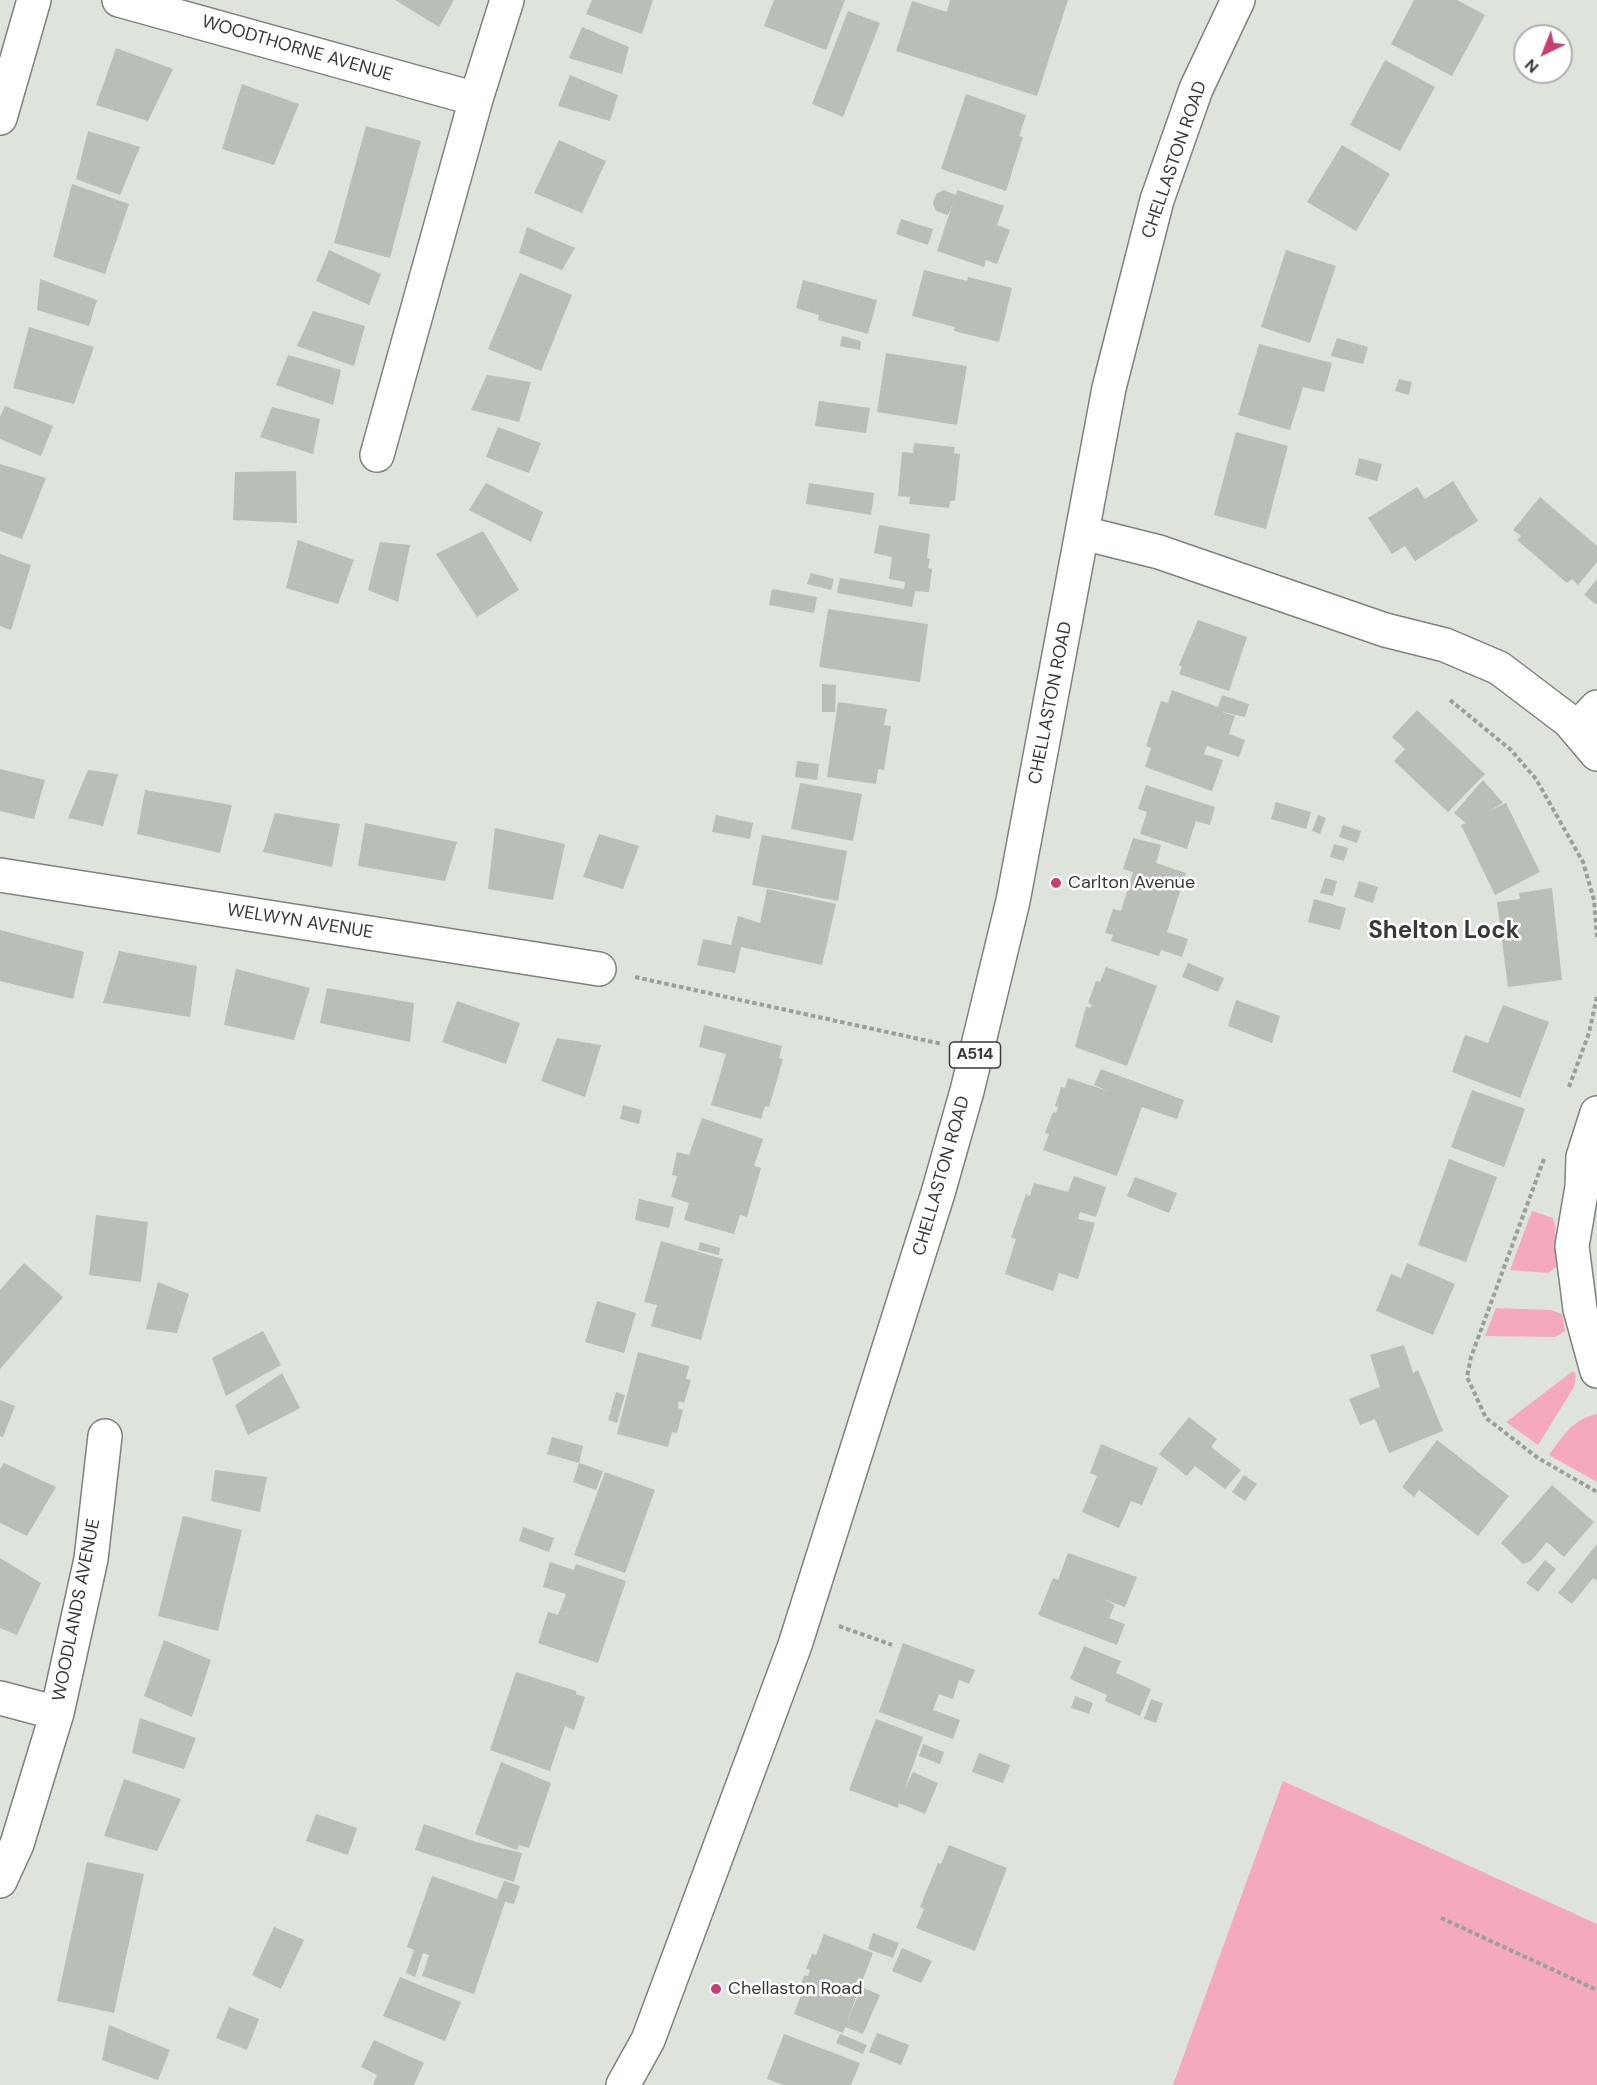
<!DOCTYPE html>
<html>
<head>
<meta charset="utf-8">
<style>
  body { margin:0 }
  #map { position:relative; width:1597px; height:2085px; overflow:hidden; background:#dee4dc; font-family:"DM Sans",sans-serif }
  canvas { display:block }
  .north { position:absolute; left:1513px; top:24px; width:60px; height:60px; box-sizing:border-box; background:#fff; border:2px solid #afb0af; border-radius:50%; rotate:223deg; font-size:16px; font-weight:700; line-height:24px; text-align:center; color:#383a37 }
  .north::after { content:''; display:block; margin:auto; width:21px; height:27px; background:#ca3e71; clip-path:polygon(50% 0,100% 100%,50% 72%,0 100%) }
</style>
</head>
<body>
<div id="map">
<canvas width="1597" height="2085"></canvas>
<div class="north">N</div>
</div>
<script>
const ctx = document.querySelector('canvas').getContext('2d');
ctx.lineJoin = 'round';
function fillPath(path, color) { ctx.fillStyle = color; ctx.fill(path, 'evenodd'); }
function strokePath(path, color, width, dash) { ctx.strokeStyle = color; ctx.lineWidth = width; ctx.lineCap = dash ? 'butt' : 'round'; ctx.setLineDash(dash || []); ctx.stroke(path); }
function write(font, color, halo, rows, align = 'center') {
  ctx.font = font + ' "DM Sans",sans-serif'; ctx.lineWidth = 5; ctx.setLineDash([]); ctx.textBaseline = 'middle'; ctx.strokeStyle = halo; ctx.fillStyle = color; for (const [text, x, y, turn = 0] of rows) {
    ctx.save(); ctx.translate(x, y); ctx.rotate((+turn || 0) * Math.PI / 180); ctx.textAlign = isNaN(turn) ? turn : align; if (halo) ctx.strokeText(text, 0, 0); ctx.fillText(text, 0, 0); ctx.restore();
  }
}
const green = new Path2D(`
  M1532,1211L1553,1218L1555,1226L1556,1267L1548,1273L1510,1270Z
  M1496,1308L1551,1310L1562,1314L1565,1331L1555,1337L1485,1336Z
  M1573,1371L1576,1375L1574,1387L1538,1445L1506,1422Z
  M1597,1414V1482L1549,1455C1563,1436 1573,1419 1597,1414Z
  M1283,1781L1597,1924V2085H1173Z`);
const building = new Path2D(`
  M395,0H454L439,27Z
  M592,0H653L642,34L586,14Z
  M774,0H845L826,50L764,26Z
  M950,0H1068L1037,96L896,51L912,1L947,12Z
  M1414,0H1457L1485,15L1452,76L1391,44Z
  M848,11L880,23L843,117L812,104Z
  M582,27L629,47L622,74L569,58Z
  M116,48L173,69L148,121L96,105Z
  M1385,60L1435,87L1400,151L1350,125Z
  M570,75L618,95L610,121L558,106Z
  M242,84L299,104L274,165L222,149Z
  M966,94L1026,115L1019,136L1023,137L1006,191L941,169Z
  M366,126L421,141L390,258L334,243Z
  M88,131L140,147L120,195L76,179Z
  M559,140L606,161L582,213L534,193Z
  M1342,145L1390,174L1356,231L1307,202Z
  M72,184L129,204L105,274L53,257Z
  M944,190L956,195L957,190L1004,206L997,225L1010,230L997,264L986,260L984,267L937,251L953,203L948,215L936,211L933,203L936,194Z
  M901,219L933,229L928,245L896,234Z
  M527,227L575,248L562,270L519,253Z
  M329,250L381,274L369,305L316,281Z
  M1286,250L1336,266L1310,343L1261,327Z
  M924,270L967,281L968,277L1012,288L999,342L954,331L955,327L912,316Z
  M520,273L572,295L541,371L488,349Z
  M40,279L97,300L89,326L37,310Z
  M803,280L877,300L868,334L818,320L819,315L796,308Z
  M313,311L365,326L354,366L297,346Z
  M29,327L94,347L74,404L13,388Z
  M842,336L861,341L860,350L840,346Z
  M1337,338L1368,347L1363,364L1331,356Z
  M1259,344L1332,363L1324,392L1303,387L1290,430L1238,415Z
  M886,353L967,366L957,425L877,412Z
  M288,355L341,370L333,405L276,385Z
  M487,375L531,382L519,422L471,410Z
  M1399,379L1412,382L1409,395L1395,391Z
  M819,401L870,408L866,433L815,426Z
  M5,406L53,426L41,456L0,439V417Z
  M272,407L320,419L313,454L260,437Z
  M498,427L541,443L529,473L486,457Z
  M1236,432L1288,446L1266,529L1214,515Z
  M914,443L955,447L954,453L960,454L955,501H950L949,508L909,504L910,497L898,496L902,452L913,453Z
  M1359,458L1382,464L1377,481L1355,475Z
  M0,464L46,478L22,539L0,531Z
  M296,471L297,523L233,520L235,472Z
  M1453,481L1478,521L1415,561L1405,546L1392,554L1368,518L1417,487L1425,499Z
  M486,483L543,512L531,542L469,510Z
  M809,483L874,493L871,515L806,504Z
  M1540,497L1597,546V562L1578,585L1572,579L1567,583L1517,540L1521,536L1513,530Z
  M879,525L930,534L927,558L930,559L928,568L932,569L929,592L915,591L912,607L837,593L840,578L904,589L905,582L889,579L892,557L874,553Z
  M483,531L519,590L477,617L436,554Z
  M298,540L354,560L338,604L286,588Z
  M380,542L410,545L398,602L368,590Z
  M0,554L31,565L11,630L0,626Z
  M811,573L834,579L831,590L807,584Z
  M1597,579V605L1584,595Z
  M772,589L817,597L814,613L769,605Z
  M828,609L928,624L920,682L819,667Z
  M1198,620L1247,637L1229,691L1179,674L1182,667L1179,665Z
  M822,684L836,685L835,712H822Z
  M1172,690L1218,707L1222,695L1249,704L1245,717L1219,711L1235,716L1229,734L1245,740L1239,757L1207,746L1204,754L1223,760L1212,791L1145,767L1151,748L1146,746L1161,701L1168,703Z
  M838,702L887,709L884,725L891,726L884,770L878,769L876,784L827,777Z
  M1417,710L1485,774L1448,812L1394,761L1405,749L1392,737Z
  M797,761L819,764L817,780L795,777Z
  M0,769L45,780L34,819L0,811Z
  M88,770L118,774L103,826L68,818Z
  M1483,780L1503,803L1489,811L1506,803L1540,872L1495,895L1461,825L1466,823L1454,813Z
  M800,783L862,794L853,841L791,829Z
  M1146,785L1215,807L1210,825L1196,821L1187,849L1140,834L1147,812L1138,809Z
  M145,790L232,805L220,853L137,834Z
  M1276,802L1311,812L1306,829L1271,819Z
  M275,813L340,824L332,867L263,852Z
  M716,815L753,823L750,839L712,832Z
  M1318,815L1326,818L1320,834L1312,831Z
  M365,823L457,842L445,881L358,866Z
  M1343,825L1361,831L1357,843L1339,837Z
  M495,828L565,844L553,900L488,889Z
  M599,834L639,846L623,889L583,877Z
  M762,835L847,851L838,901L752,885Z
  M1133,838L1161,845L1156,863L1186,873L1167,932L1188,939L1182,957L1161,950L1159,956L1111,941L1113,935L1105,933L1113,909L1121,911L1133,872L1123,869Z
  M1334,844L1348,848L1344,861L1330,857Z
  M1325,878L1337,881L1333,896L1320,893Z
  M1359,881L1378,887L1373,903L1354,897Z
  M1552,888L1562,980L1508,987L1497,902L1520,899L1519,893Z
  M767,889L836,904L822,965L741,947L735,973L697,965L703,939L731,945L738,916L760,923Z
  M1314,899L1346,908L1340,930L1308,922Z
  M1374,920L1391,922L1388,940L1371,938Z
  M0,930L84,952L73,999L0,981Z
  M119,951L197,966L190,1017L103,1003Z
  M1188,963L1224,978L1218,992L1182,977Z
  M1106,967L1157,986L1127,1066L1075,1047L1086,1006L1090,1008L1092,1005L1088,1003L1096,981L1100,982Z
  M236,969L310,988L294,1040L224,1025Z
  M327,988L414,1003L410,1042L320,1023Z
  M1236,1000L1280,1016L1272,1043L1228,1026Z
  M457,1001L520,1023L506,1064L442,1042Z
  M1503,1005L1549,1022L1520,1098L1452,1072L1465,1035L1488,1043Z
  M704,1025L782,1046L779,1058L783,1059L769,1107L765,1106L761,1119L711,1105L726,1054L699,1047Z
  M557,1038L601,1045L585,1097L541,1081Z
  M1101,1069L1184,1100L1177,1119L1142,1107L1117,1176L1043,1150L1049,1134L1045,1133L1053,1112L1056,1113L1058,1107L1055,1106L1061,1087L1065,1088L1068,1078L1108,1091L1094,1085Z
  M1472,1090L1525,1109L1504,1167L1451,1147Z
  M623,1105L642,1110L639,1124L620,1119Z
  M702,1118L763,1139L754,1166L761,1168L747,1217L740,1215L734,1234L684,1220L689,1203L671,1197L677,1176L672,1175L677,1152L689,1155Z
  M1449,1159L1497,1177L1466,1262L1418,1245Z
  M1074,1176L1106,1187L1096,1217L1080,1212L1078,1219L1095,1223L1078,1279L1059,1273L1053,1291L1005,1274L1016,1239L1011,1238L1026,1194L1030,1196L1034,1183L1068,1192Z
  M1135,1177L1177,1193L1169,1213L1127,1196Z
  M639,1199L674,1207L669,1228L635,1220Z
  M96,1215L148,1222L141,1282L89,1275Z
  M661,1241L723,1259L701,1340L651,1326L657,1305L644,1302Z
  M700,1242L720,1248L719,1255L698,1250Z
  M24,1263L63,1297L0,1369V1290Z
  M1407,1263L1455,1284L1433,1335L1376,1311L1391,1274L1401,1278Z
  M158,1282L189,1294L177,1333L146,1329Z
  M597,1301L636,1313L624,1353L585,1342Z
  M263,1331L281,1365L226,1396L212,1358Z
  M1404,1345L1413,1373L1418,1370L1443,1431L1389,1453L1375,1419L1360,1425L1349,1399L1380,1387L1370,1355Z
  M638,1352L689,1366L686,1379L691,1380L684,1403L679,1401L678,1408L683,1410L677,1433L672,1432L668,1447L617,1434Z
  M282,1373L300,1408L248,1435L235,1405Z
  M616,1392L625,1395L617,1423L608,1420Z
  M0,1400L15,1406L3,1437L0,1436Z
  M1189,1417L1217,1439L1211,1447L1241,1470L1225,1489L1195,1466L1187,1476L1159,1454Z
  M552,1437L583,1446L579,1463L547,1454Z
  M1437,1440L1509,1496L1478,1536L1419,1490L1414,1497L1402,1487Z
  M1101,1444L1158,1468L1142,1505L1131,1501L1119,1528L1082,1512L1097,1476L1090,1473Z
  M4,1463L56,1487L27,1536L0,1523V1469Z
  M579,1463L603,1471L596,1490L573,1482Z
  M215,1470L267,1477L260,1512L211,1501Z
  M605,1472L655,1490L625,1573L574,1555Z
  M1244,1475L1257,1484L1245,1501L1232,1492Z
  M1552,1485L1594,1522L1564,1557L1547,1542L1531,1561L1523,1564L1501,1543Z
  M183,1516L242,1530L218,1631L158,1616Z
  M523,1527L554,1538L549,1552L519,1541Z
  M1597,1544V1581L1593,1578L1572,1604L1558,1593Z
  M1068,1553L1137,1577L1125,1607L1103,1599L1115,1605L1109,1618L1125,1624L1117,1645L1038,1615L1053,1578L1058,1580Z
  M0,1558L41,1583L17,1635L0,1628Z
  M1545,1560L1556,1569L1538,1592L1526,1583Z
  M550,1562L574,1570L576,1564L626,1581L598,1663L538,1643L548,1612L558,1615L566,1594L543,1587Z
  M164,1640L211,1660L192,1717L144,1696Z
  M903,1643L975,1670L969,1684L959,1680L953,1699L939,1694L933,1710L960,1720L953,1739L879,1712Z
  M1084,1646L1121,1661L1116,1673L1151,1689L1140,1716L1105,1701L1107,1695L1070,1679Z
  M516,1672L576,1691V1694L585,1697L574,1730L565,1726L550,1771L490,1750Z
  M1075,1696L1093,1703L1089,1714L1071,1708Z
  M1151,1699L1163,1703L1156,1723L1144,1719Z
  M140,1718L196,1738L184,1769L132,1753Z
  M876,1719L923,1737L905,1788L913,1772L938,1783L925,1814L899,1803L898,1808L849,1790Z
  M923,1744L944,1752L940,1764L919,1756Z
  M979,1753L1010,1765L1003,1783L972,1772Z
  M501,1762L551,1783L529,1848L519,1845L517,1850L475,1834Z
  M124,1779L181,1799L157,1851L104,1836Z
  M316,1814L357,1828L348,1855L306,1841Z
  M424,1824L476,1842L522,1853L514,1882L415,1850Z
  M949,1845L1007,1868L975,1951L916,1928L924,1909L920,1907L938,1863L941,1864Z
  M87,1862L144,1874L114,2013L57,2001Z
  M432,1876L497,1899L504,1881L520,1886L514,1904L505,1902L474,1994L422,1976L429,1955L423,1953L415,1977L406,1973L414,1950L407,1947Z
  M274,1927L304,1940L281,1989L252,1975Z
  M873,1933L899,1943L893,1958L868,1949Z
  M824,1934L873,1953L847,2021L862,1987L880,1995L863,2034L845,2027L843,2033L794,2014L802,1992L799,1991L804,1975L808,1976L810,1970L806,1969L812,1954L816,1955Z
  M902,1948L932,1961L921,1983L892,1971Z
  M400,1977L461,2002L445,2041L383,2016Z
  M229,2007L259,2019L247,2050L216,2038Z
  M109,2025L170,2050L158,2080L102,2060Z
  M877,2033L909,2045L901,2065L869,2052Z
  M784,2034L860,2063L851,2085H783L767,2079Z
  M840,2034L867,2045L863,2054L836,2043Z
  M374,2040L424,2063L414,2085H373L377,2075L361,2067Z`);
const path = new Path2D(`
  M1450,700L1511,750L1536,779L1583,862L1594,900L1597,937
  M635,977L942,1044
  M1569,1087L1589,1033L1597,996
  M1544,1159L1471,1357L1467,1377L1486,1418L1538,1458L1597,1492
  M839,1626L892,1645
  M1441,1918L1597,1990`);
const minor = new Path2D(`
  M119,0L476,99
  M0,118L34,0
  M377,455L476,99L507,0
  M1083,533L1159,552L1385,630L1445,645L1499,668L1569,721L1597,754
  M1576,729L1597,707
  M0,875L599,969
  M1597,1113L1583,1157L1582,1187L1572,1246L1580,1309L1597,1371
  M0,1698L57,1713
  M0,1881L17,1844L57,1713L91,1559L105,1436`);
const major = new Path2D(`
  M623,2085L648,2040L795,1645L938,1193L967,1091L1013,901L1109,388L1157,200L1196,89L1238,0`);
const markers = [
  [1056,883,6,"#ca3e71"],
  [716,1989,6,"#ca3e71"]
];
const shields = [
  [975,1055,51]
];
const shieldNames = [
  ["A514",975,1055]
];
const streetNames = [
  ["WOODTHORNE AVENUE",297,49,16],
  ["CHELLASTON ROAD",1175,160,-71],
  ["CHELLASTON ROAD",1051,703,-79],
  ["WELWYN AVENUE",300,922,9],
  ["CHELLASTON ROAD",942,1176,-74],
  ["WOODLANDS AVENUE",77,1610,-79]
];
const poiNames = [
  ["Carlton Avenue",1068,883],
  ["Chellaston Road",728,1989]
];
const districtNames = [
  ["Shelton Lock",1444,932]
];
fillPath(green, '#f4a9bc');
fillPath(building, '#b9beb7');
strokePath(minor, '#7d827b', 36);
strokePath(major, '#7d827b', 36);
strokePath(path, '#9a9f99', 4, [4.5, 3]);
strokePath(minor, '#fff', 33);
strokePath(major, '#fff', 33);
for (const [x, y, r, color] of markers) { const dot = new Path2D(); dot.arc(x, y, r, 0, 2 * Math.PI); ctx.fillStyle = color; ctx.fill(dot); strokePath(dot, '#fff', 2); }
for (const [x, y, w] of shields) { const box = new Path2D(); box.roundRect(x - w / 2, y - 13, w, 26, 4.5); ctx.fillStyle = '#fff'; ctx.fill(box); strokePath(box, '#383a37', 1.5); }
write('bold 16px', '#383a37', null, shieldNames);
write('18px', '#383a37', '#fff', streetNames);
write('18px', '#383a37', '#fff', poiNames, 'left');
write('bold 24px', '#383a37', '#fff', districtNames);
</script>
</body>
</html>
